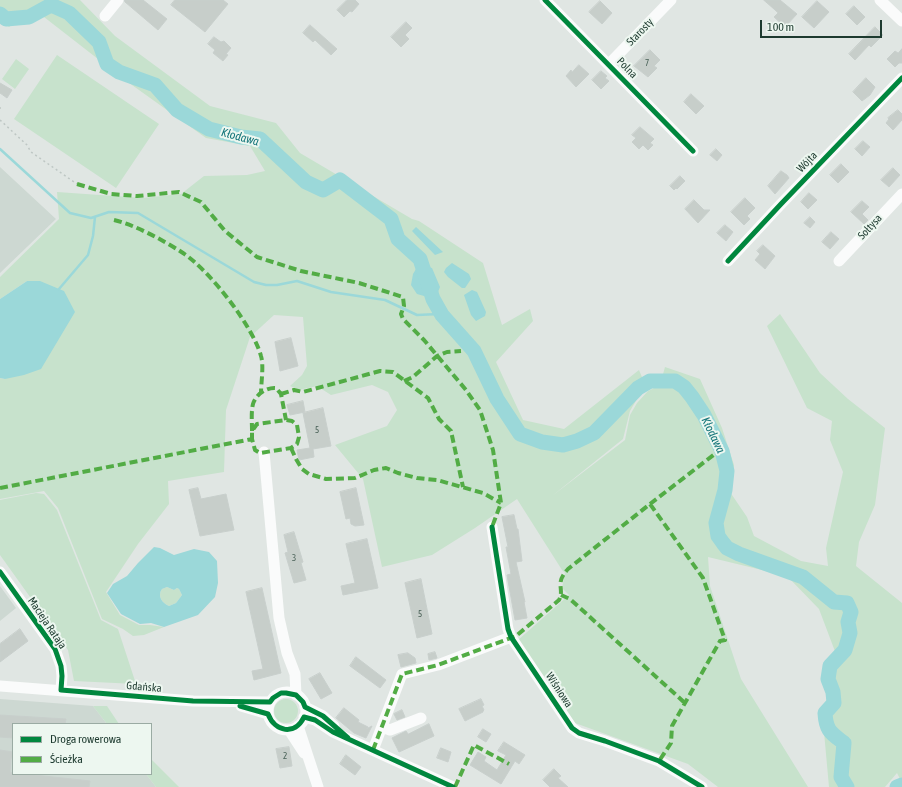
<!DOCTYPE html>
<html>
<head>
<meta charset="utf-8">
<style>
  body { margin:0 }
  #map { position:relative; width:902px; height:787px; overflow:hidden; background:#e0e6e3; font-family:"Asap Condensed",sans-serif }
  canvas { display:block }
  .legend { position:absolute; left:12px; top:723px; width:140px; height:52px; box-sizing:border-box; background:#edf7f0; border:1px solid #9aaba3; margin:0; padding:5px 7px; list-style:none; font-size:12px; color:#1d3a2f }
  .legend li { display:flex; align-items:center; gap:8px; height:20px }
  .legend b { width:20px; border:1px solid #9aaba3 }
  .scale { position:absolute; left:760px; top:20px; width:122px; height:18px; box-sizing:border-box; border:2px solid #1d3a2f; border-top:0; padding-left:5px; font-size:12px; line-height:14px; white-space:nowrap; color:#1d3a2f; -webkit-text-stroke:3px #edf7f0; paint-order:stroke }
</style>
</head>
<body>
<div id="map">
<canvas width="902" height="787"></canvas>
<ul class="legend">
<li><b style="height:5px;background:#00873e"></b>Droga rowerowa</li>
<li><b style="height:5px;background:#52ac45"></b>Ścieżka</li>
</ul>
<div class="scale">100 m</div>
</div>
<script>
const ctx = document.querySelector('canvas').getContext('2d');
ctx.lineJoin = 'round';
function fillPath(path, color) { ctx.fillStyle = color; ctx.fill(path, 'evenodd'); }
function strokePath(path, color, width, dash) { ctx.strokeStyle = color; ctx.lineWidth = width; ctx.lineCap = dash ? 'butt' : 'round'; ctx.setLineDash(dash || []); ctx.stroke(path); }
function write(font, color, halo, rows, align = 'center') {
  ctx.font = font + ' "Asap Condensed",sans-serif'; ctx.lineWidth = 4; ctx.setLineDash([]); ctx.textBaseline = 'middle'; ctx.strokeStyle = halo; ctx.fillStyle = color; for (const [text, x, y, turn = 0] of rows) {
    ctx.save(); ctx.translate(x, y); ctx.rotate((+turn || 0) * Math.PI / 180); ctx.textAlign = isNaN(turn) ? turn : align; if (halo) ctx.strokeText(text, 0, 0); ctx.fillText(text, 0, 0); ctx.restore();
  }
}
const built = new Path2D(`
  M0,167L56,219L0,273Z
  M0,586L16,608L0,621Z
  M0,699L93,706L107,724H13V774H146L156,787H0Z`);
const green = new Path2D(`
  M0,0H80L115,36L210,106L276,123L300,153L412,219L419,221L483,263L502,325L530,309L533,321L496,362L523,420L564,429L639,370L647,389L637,399L630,411L623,439L552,496L625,440L630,415L637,403L648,391L658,386L661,387L660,385L665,367L700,379L722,428L734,465L730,492L747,517L754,536L801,561L828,566L826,548L843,472L830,440L832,421L807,408L767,326L780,314L820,373L848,399L885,428L875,505L859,542L856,566L902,603V783L897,773L885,787H829L824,732L836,654L819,609L787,576L708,557L710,586L741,679L808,787H718L688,764L575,723L518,640L569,595L562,588L565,573L562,570L517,499L475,528L432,555L382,567L363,479L335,445L387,426L397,410L388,392L372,385L331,395L317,386L299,390L290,386L302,375L307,366L303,317L274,315L250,337L226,410L224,472L168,481L169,504L138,544L106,592L120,615L139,625H150L164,627L144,635L133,636L123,629L102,619L58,508L44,491L0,499V378L5,379L27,281L0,299V277L59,219L57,192L143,198L181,194L204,176L247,175L265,171L250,146L206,138L125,80L35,10L9,27L0,22Z
  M57,55L159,124L116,188L14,119Z
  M16,59L29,69L15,89L2,79Z
  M36,493L44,494L57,510L101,620L118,629L136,684L74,681L68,650L0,555V500Z
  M167,587L174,590L177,588L179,589L182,595L176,603L169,606C162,603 157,596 162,589Z
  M274 711a12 12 0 1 1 24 0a12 12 0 1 1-24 0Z
  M93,706H107L119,724H107Z
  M151,759L179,787H156L146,774H151Z`);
const water = new Path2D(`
  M416,227L443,252L435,255L412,231Z
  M452,263L469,274L471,279L465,288H462L448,277L444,272L446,268Z
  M419,264L432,268L440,287L438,292L424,296L417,294L411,285L413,274Z
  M27,281H40L64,291L75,312L41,369L24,375L5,379L0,378V299Z
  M472,290L477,292L486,312L485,316L476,321L471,315L464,295Z
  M154,547L160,548L174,555L194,549L209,552L217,561L218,583L215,597L198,615L164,627L151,623L140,624L121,614L107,593L113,584L127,576L138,563ZM167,587L174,590L177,588L179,589L182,595L176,603L169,606C162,603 157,596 162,589Z`);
const stream = new Path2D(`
  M0,149L70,213L91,218L109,212L138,213L254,282L266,285H277L297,281L331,292L385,300L417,315L439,314L442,315
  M59,289L88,255L93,236L95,217`);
const river = new Path2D(`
  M0,14L6,19L29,17L51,5L69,13L99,42L107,64L119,72L155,85L177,110L209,129L241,137L260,139L306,182L323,190L340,180L391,219L398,239L420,259L433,299L442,315L474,351L497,399L520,434L542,442L563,445L577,441L594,433L638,388L650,381H675L684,387L692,397L704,415L722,451L727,471L725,490L716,523L718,536L723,543L727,548L739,554L803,577L834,602L847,603L851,612L848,622L850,633L845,650L830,666L828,679L833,692L834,703L825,713C826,731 831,733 844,743L841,777L847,787
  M897,787L902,785`);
const building = new Path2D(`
  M125,0H143L167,19L158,30L125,2Z
  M175,0H223L228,4L205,32L171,5Z
  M347,0H355L359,4L352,12L350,11L344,17L337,10Z
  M764,0H780L797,14L785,27L774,17L778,13Z
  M600,1L612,13L602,24L589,12Z
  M817,1L829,12L814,28L802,17Z
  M854,6L865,17L857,25L846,14Z
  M406,22L412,28L405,35L409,39L401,47L391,37Z
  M310,25L337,49L331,55L315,40L313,42L303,33Z
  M875,27L883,35L871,47L869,45L855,60L849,54Z
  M214,37L221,42L224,41L231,48L226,54L228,55L223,61L213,53L215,50L208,44Z
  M902,49V63H899L895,67L887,59L895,51L898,53Z
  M650,50L660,60L654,66L657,68L648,77L634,66Z
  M579,65L589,74L576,87L566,76L571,70L572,72Z
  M601,71L607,76L605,78L609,81L601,89L592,80Z
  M866,78L875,87L870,95L862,101L853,92Z
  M0,83L12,90L7,98L0,93Z
  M691,94L704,106L696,114L684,102Z
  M898,110L902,114V120L893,130L886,123L889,119L888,118Z
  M640,127L654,139L650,143L653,145L648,150L643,145L639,149L632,142L636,138L632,135Z
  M863,141L870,147L862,156L855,149Z
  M716,149L722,155L717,161L710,155Z
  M841,164L849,172L838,183L830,175Z
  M893,168L900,175L889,187L881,180Z
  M781,171L787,175L789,178L775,194L768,186Z
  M680,176L685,181L677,189L676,188L674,190L670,186Z
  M809,193L817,200L808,209L801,202Z
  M745,198L755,208L747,216L750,219L744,225L731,212Z
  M694,200L704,210H710L698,223L685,209Z
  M862,201L869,207L862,214L868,220L864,224L851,212Z
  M810,217L815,222L810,228L804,223Z
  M725,225L733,232L726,241L717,233Z
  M831,232L839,239L830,249L822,242Z
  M763,245L775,256L765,269L755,260L760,254L757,251Z
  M291,338L298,366L280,371L275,342Z
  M303,401L305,412L290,415L287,405Z
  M323,408L331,446L313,449L314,457L299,460L297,450L310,448L303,413Z
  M198,488L201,499L226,494L234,530L200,536L189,490Z
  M356,488L364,525L355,526L351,524L350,518L346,519L340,492Z
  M514,515L517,529H518L522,561L516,562L525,602H524L527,618L515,620L507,575L511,574L506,547H508L502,517Z
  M294,532L303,562L301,563L306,580L294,583L285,553L288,552L284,535Z
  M367,539L378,588L343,595L341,586L355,583L346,544Z
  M421,579L432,634L417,638L405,583Z
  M262,588L281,673L254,680L252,671L263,669L246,592Z
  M20,629L28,641L0,662V644Z
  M435,652L437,658L429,660L428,654Z
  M408,653L415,658L416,663L401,667L398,655Z
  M356,657L386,680L380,688L350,666Z
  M320,673L332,693L321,699L309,679Z
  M481,699L484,705L482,706L484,710L483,711V712L465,721L459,709Z
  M344,708L359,720L358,722L368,727L366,729L372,726L366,738L354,733L336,718Z
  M402,710L405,717L397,720L394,714Z
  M0,715L66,719L65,724H13V738L0,737Z
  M429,724L434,736L399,752L392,738L406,731L408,734Z
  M483,729L491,734L486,742L478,737Z
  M504,742L525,755L519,764L515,761L501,784L470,765L478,752L486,757L484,761L497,770L506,755L498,751Z
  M289,747L292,766L280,768L276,749Z
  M441,748L451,752L448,762L437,758Z
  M0,750L13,752V758H11L10,772L13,773V774H25L90,781L89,787H0Z
  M346,755L361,767L355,775L340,764Z
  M554,769L561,776L558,778L568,787H550L543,780Z`);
const path = new Path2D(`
  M0,107V109
  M0,120L27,145L31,152L77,184`);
const minor = new Path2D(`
  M545,0L693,151
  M880,0L902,21
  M105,16L118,0
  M609,64L671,0
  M728,261L781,204L902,78
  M839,261L902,194
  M264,452L279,618L287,653L295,674L296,695
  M492,527L508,629L511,637L572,728L579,733L605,741L659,761L702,787
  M0,572L55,649L61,666L62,676L61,690
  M0,686L193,701L270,702
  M268 711a19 19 0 1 1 38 0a19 19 0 1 1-38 0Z
  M241,706L268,714
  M305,707L323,716L334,726
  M304,717L315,720L333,732L453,787
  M298,726L318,787
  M382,727L390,730L421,718
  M289,730L304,753
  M373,750L402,674L438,665L511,637`);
const quiet = new Path2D(`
  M77,184L111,194L137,196L179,192L201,202L225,231L257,257L301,271L359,283L403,297L404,306L401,314L403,319L424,340L466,390L480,410L493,450L501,503L492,527L493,530
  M114,220C135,225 163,240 183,253C209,270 253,326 261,356C264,366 261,383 261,393
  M404,381L413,377L437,356L447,352L461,351
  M281,394L294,390L303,392L380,371L393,372L428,398L439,419L451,431L463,487
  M252,431C252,422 251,412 253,404C256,394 267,387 276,388L281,394L286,420
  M291,448L296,459L302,469L309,474L326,479L355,478L374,470L386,468L398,473L417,478L437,480L483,493L501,503
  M0,488L252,439L255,450L260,453L291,448L297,444L299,437L297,425L292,421L286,420L257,424L252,431V439
  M650,504L716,453
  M561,595L570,599L685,703
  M373,750L402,674L438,665L516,636L559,600C565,588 554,584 568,569L650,504L703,578L725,640L720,641L672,726L671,743L659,761
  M455,787L474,745L509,764`);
const cycleway = new Path2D(`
  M545,0L693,151
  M728,261L781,204L902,78
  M492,527L508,629L511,637L572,728L579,733L605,741L659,761L702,787
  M0,572L55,649L61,666L62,676L61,690L193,701L270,702L273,698L281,693H286L296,695L303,702L305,707L323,716L348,738
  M240,706L268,714C275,732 295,736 304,717L315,720L333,732L453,787`);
const numberNames = [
  ["7",647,63],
  ["5",317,430],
  ["3",294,558],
  ["5",420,614],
  ["2",285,756]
];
const streetNames = [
  ["Starosty",640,32,-46],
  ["Polna",627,68,46],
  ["Wójta",807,162,-46],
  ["Sołtysa",870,227,-47],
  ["Macieja Rataja",47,623,56],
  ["Gdańska",144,687,5],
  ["Wiśniowa",559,690,57]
];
const waterNames = [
  ["Kłodawa",240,137,15],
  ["Kłodawa",713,435,64]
];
fillPath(built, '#cdd8d2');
fillPath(green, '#c7e2cc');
fillPath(water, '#9bd8d9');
strokePath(stream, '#9bd8d9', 2.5);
strokePath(river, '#9bd8d9', 15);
fillPath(building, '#c7ceca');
strokePath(building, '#c8cfcc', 1);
strokePath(path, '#bec7c4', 1.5, [2, 3]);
strokePath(minor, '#fafbfb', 11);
strokePath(quiet, '#52ac45', 4, [8, 4]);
strokePath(cycleway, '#00873e', 5);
write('9px', '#486056', null, numberNames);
write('11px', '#1d3a2f', '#edf7f0', streetNames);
write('italic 12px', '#14757a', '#edf7f0', waterNames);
</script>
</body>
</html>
